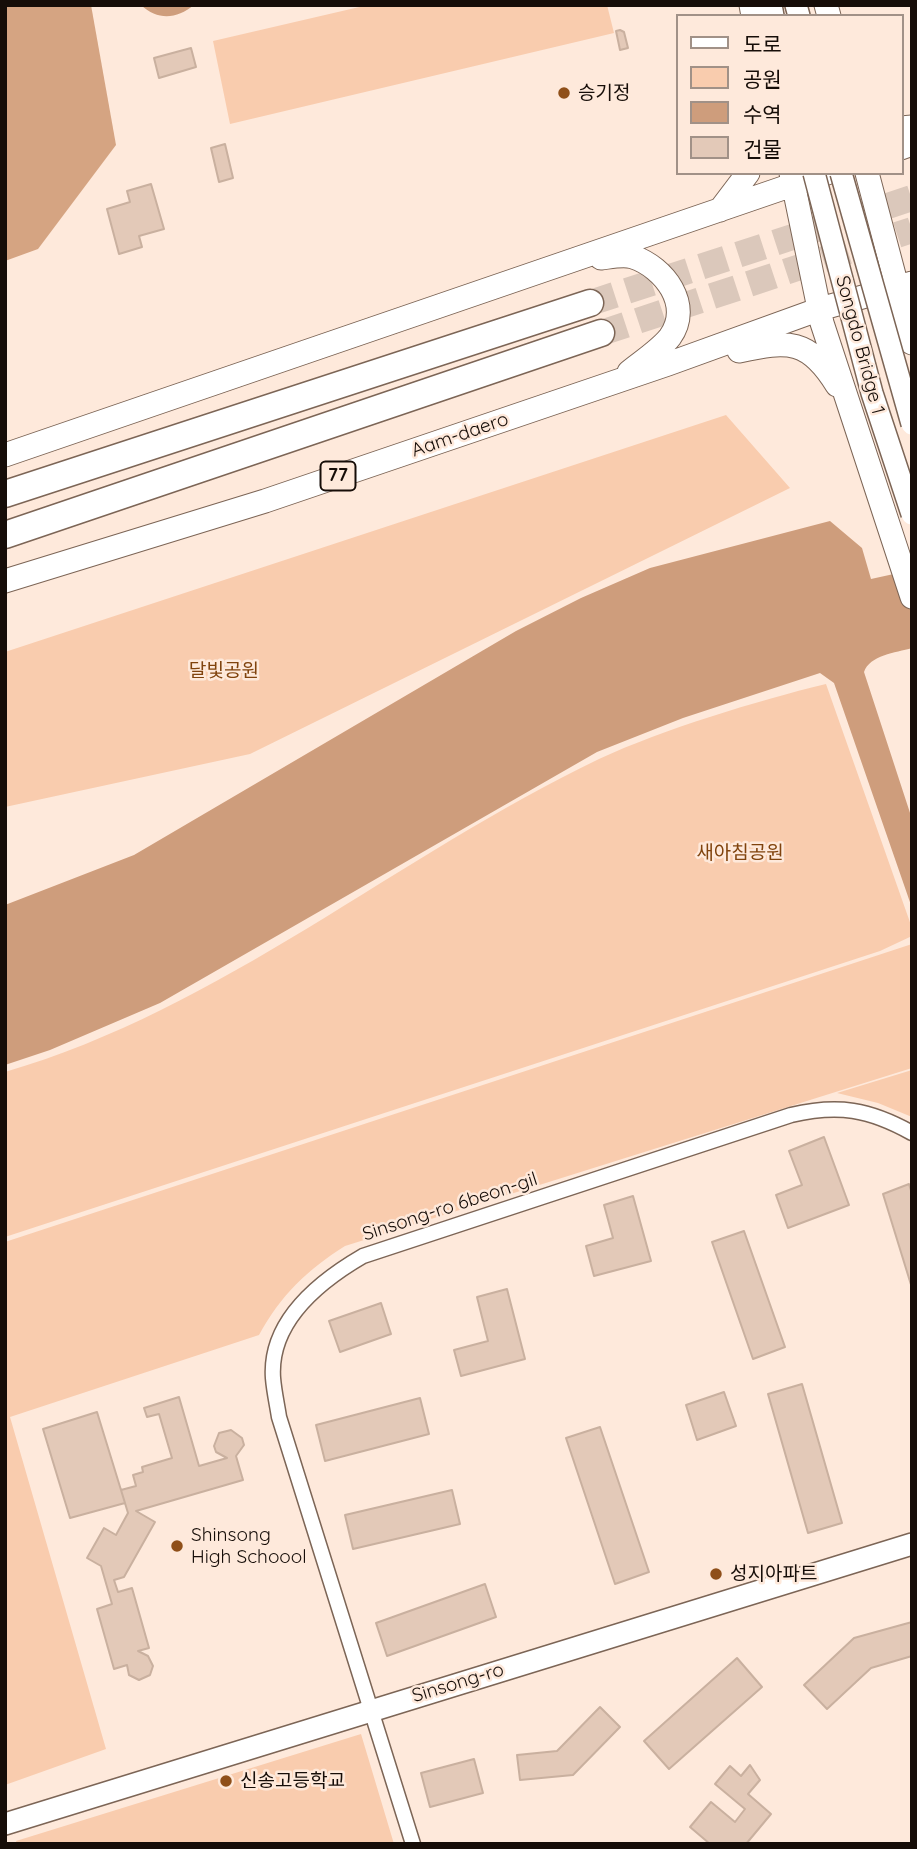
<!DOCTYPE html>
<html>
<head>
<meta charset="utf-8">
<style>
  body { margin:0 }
  #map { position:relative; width:917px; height:1849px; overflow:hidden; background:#fee9db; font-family:Quicksand,"Noto Sans KR",sans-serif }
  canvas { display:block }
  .frame { position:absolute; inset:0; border:7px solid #160d08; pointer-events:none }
  .legend { position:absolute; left:676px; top:14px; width:228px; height:161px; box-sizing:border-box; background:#fee9db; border:2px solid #a19187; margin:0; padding:9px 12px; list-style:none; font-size:21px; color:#160d08 }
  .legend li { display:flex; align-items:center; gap:14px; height:35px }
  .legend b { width:35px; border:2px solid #a19187 }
</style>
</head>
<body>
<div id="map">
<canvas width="917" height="1849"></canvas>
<div class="frame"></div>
<ul class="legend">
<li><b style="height:9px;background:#fff"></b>도로</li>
<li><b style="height:19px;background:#f9ccae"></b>공원</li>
<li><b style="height:19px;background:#ce9d7c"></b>수역</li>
<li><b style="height:19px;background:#e3c9b8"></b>건물</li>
</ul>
</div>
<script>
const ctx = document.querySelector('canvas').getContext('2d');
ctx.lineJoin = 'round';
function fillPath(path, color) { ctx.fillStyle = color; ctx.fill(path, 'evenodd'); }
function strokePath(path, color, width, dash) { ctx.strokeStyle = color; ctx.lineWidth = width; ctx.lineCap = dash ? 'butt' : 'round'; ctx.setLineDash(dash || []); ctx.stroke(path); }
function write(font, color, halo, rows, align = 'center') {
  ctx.font = font + ' Quicksand,"Noto Sans KR",sans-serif'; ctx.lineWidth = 5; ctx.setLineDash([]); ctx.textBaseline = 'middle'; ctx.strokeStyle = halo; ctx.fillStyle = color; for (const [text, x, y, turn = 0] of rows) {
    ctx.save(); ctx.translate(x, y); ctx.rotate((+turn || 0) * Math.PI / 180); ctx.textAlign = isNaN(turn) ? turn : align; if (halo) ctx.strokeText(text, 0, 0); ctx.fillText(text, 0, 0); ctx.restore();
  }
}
const green = new Path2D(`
  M368,5H607L614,33L230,124L213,41Z
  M726,415L790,488L250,754L5,807V652Z
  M826,684L912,928V936L880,951L5,1237V1072C222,1009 398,855 599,759C664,729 756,701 826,684Z
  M912,944V1068L345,1246C307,1270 281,1295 259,1335L10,1417L106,1749L5,1785V1242Z
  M912,1070V1117L878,1103L837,1093Z
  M361,1734L394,1844H17L16,1841Z`);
const forest = new Path2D(`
  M5,5H91L116,145L38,249L5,261Z`);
const water = new Path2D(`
  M141,5H194C177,19 158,21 141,5Z
  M830,521L862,548L871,579L912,570V648C895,653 870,655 864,672L912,819V908L834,683L820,673L683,718L597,752L160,1003L50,1050L5,1065V905L134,855L516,631L581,598L650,568Z`);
const building = new Path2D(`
  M620,30L624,32L628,48L620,50L616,31Z
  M191,48L196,67L159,78L154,58Z
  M225,144L233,178L219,182L211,148Z
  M151,184L164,229L139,236L142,247L119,254L107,209L130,202L127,191Z
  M824,1137L849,1205L788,1228L776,1195L802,1185L789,1151Z
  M909,1184L912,1194V1288L883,1194Z
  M633,1196L651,1261L594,1276L586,1246L613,1238L604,1205Z
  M744,1231L785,1347L753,1359L712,1242Z
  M507,1289L525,1359L461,1376L454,1350L488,1341L477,1297Z
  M381,1303L391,1334L340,1352L329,1321Z
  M802,1384L842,1523L808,1533L768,1394Z
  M724,1392L736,1426L697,1440L686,1405Z
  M179,1397L199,1466L227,1458L216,1452L214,1446L219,1433L231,1430L242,1438L244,1445L236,1456L243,1480L136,1511L155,1522L124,1577L114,1580L118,1592L132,1588L149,1648L138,1651L148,1656L153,1666L150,1675L139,1680L129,1675L127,1665L114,1669L97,1609L112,1604L101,1566L87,1558L104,1528L116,1535L128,1513L121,1490L136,1486L133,1475L143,1472L142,1467L172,1458L159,1414L147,1417L144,1408Z
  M420,1398L429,1434L325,1461L316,1425Z
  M97,1412L125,1503L70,1518L43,1429Z
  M600,1427L649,1572L615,1584L566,1438Z
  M452,1490L460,1524L353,1549L345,1515Z
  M485,1584L496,1617L387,1656L376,1623Z
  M912,1622V1656L871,1668L827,1709L804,1685L854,1638Z
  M737,1658L762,1687L669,1769L644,1741Z
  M600,1707L620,1727L573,1775L520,1780L517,1755L557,1751Z
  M474,1759L483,1793L430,1807L421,1773Z
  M750,1765L760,1780L748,1794L771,1814L746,1844H710L690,1827L711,1802L735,1822L745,1809L715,1784L730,1766L741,1776Z`);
const highwayTunnel = new Path2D(`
  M590,303L912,198
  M601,333L912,230`);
const street = new Path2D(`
  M413,1844L279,1417C277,1404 274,1391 273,1378C269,1321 320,1281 363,1256L791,1115C838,1104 869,1109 912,1133`);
const secondary = new Path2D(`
  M771,5L773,16
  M796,5L799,16
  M5,1824L912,1544`);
const primary = new Path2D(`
  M751,5L753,16
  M826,5L829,16
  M901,128L912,127
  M901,148L912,144
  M791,173L822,323L912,597
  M867,173L912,343
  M720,210L748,173
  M601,258C610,257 624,254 633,257C664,267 693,305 670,337C660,350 641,362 629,372
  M739,351C788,340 809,339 837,385
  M5,455L827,173
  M5,581L265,501L668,364L820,309L912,283`);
const highway = new Path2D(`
  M5,494L590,303
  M5,535L601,333`);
const secondaryBridge = new Path2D(`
  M814,173L872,393L912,514
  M841,173L912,424`);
const markers = [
  [564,93,7,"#8f4f19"],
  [177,1546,7,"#8f4f19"],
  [716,1574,7,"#8f4f19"],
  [226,1781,7,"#8f4f19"]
];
const shields = [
  [338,476,35]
];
const shieldNames = [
  ["77",338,476]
];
const poiNames = [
  ["승기정",578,93],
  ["Shinsong",191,1535],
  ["High Schoool",191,1557],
  ["성지아파트",730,1574],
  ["신송고등학교",240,1781]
];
const streetNames = [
  ["Songdo Bridge 1",860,345,75],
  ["Aam-daero",460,435,-19],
  ["Sinsong-ro 6beon-gil",450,1207,-18],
  ["Sinsong-ro",458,1683,-17]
];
const parkNames = [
  ["달빛공원",224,671],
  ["새아침공원",740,853]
];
fillPath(green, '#f9ccae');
fillPath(forest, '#d5a482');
fillPath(water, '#ce9d7c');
fillPath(building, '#e3c9b8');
strokePath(building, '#c9b09f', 2);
strokePath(highwayTunnel, '#dbc8bb', 26, [26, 13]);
strokePath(street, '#7c6556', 17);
strokePath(secondary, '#7c6556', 24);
strokePath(primary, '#7c6556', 25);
strokePath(highway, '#7c6556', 29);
strokePath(street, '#fff', 14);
strokePath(secondary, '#fff', 21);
strokePath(primary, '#fff', 23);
strokePath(highway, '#fff', 26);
strokePath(secondaryBridge, '#7c6556', 24, []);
strokePath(secondaryBridge, '#fff', 21);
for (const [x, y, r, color] of markers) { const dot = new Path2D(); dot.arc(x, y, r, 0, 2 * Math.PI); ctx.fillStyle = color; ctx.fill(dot); strokePath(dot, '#fee9db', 2.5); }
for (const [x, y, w] of shields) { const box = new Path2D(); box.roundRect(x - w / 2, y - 14.5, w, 29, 5); ctx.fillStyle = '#fee9db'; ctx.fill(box); strokePath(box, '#160d08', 2); }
write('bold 18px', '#160d08', null, shieldNames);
write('19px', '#160d08', '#fee9db', poiNames, 'left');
write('19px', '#160d08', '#fee9db', streetNames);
write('19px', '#80430d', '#fee9db', parkNames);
</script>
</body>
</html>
